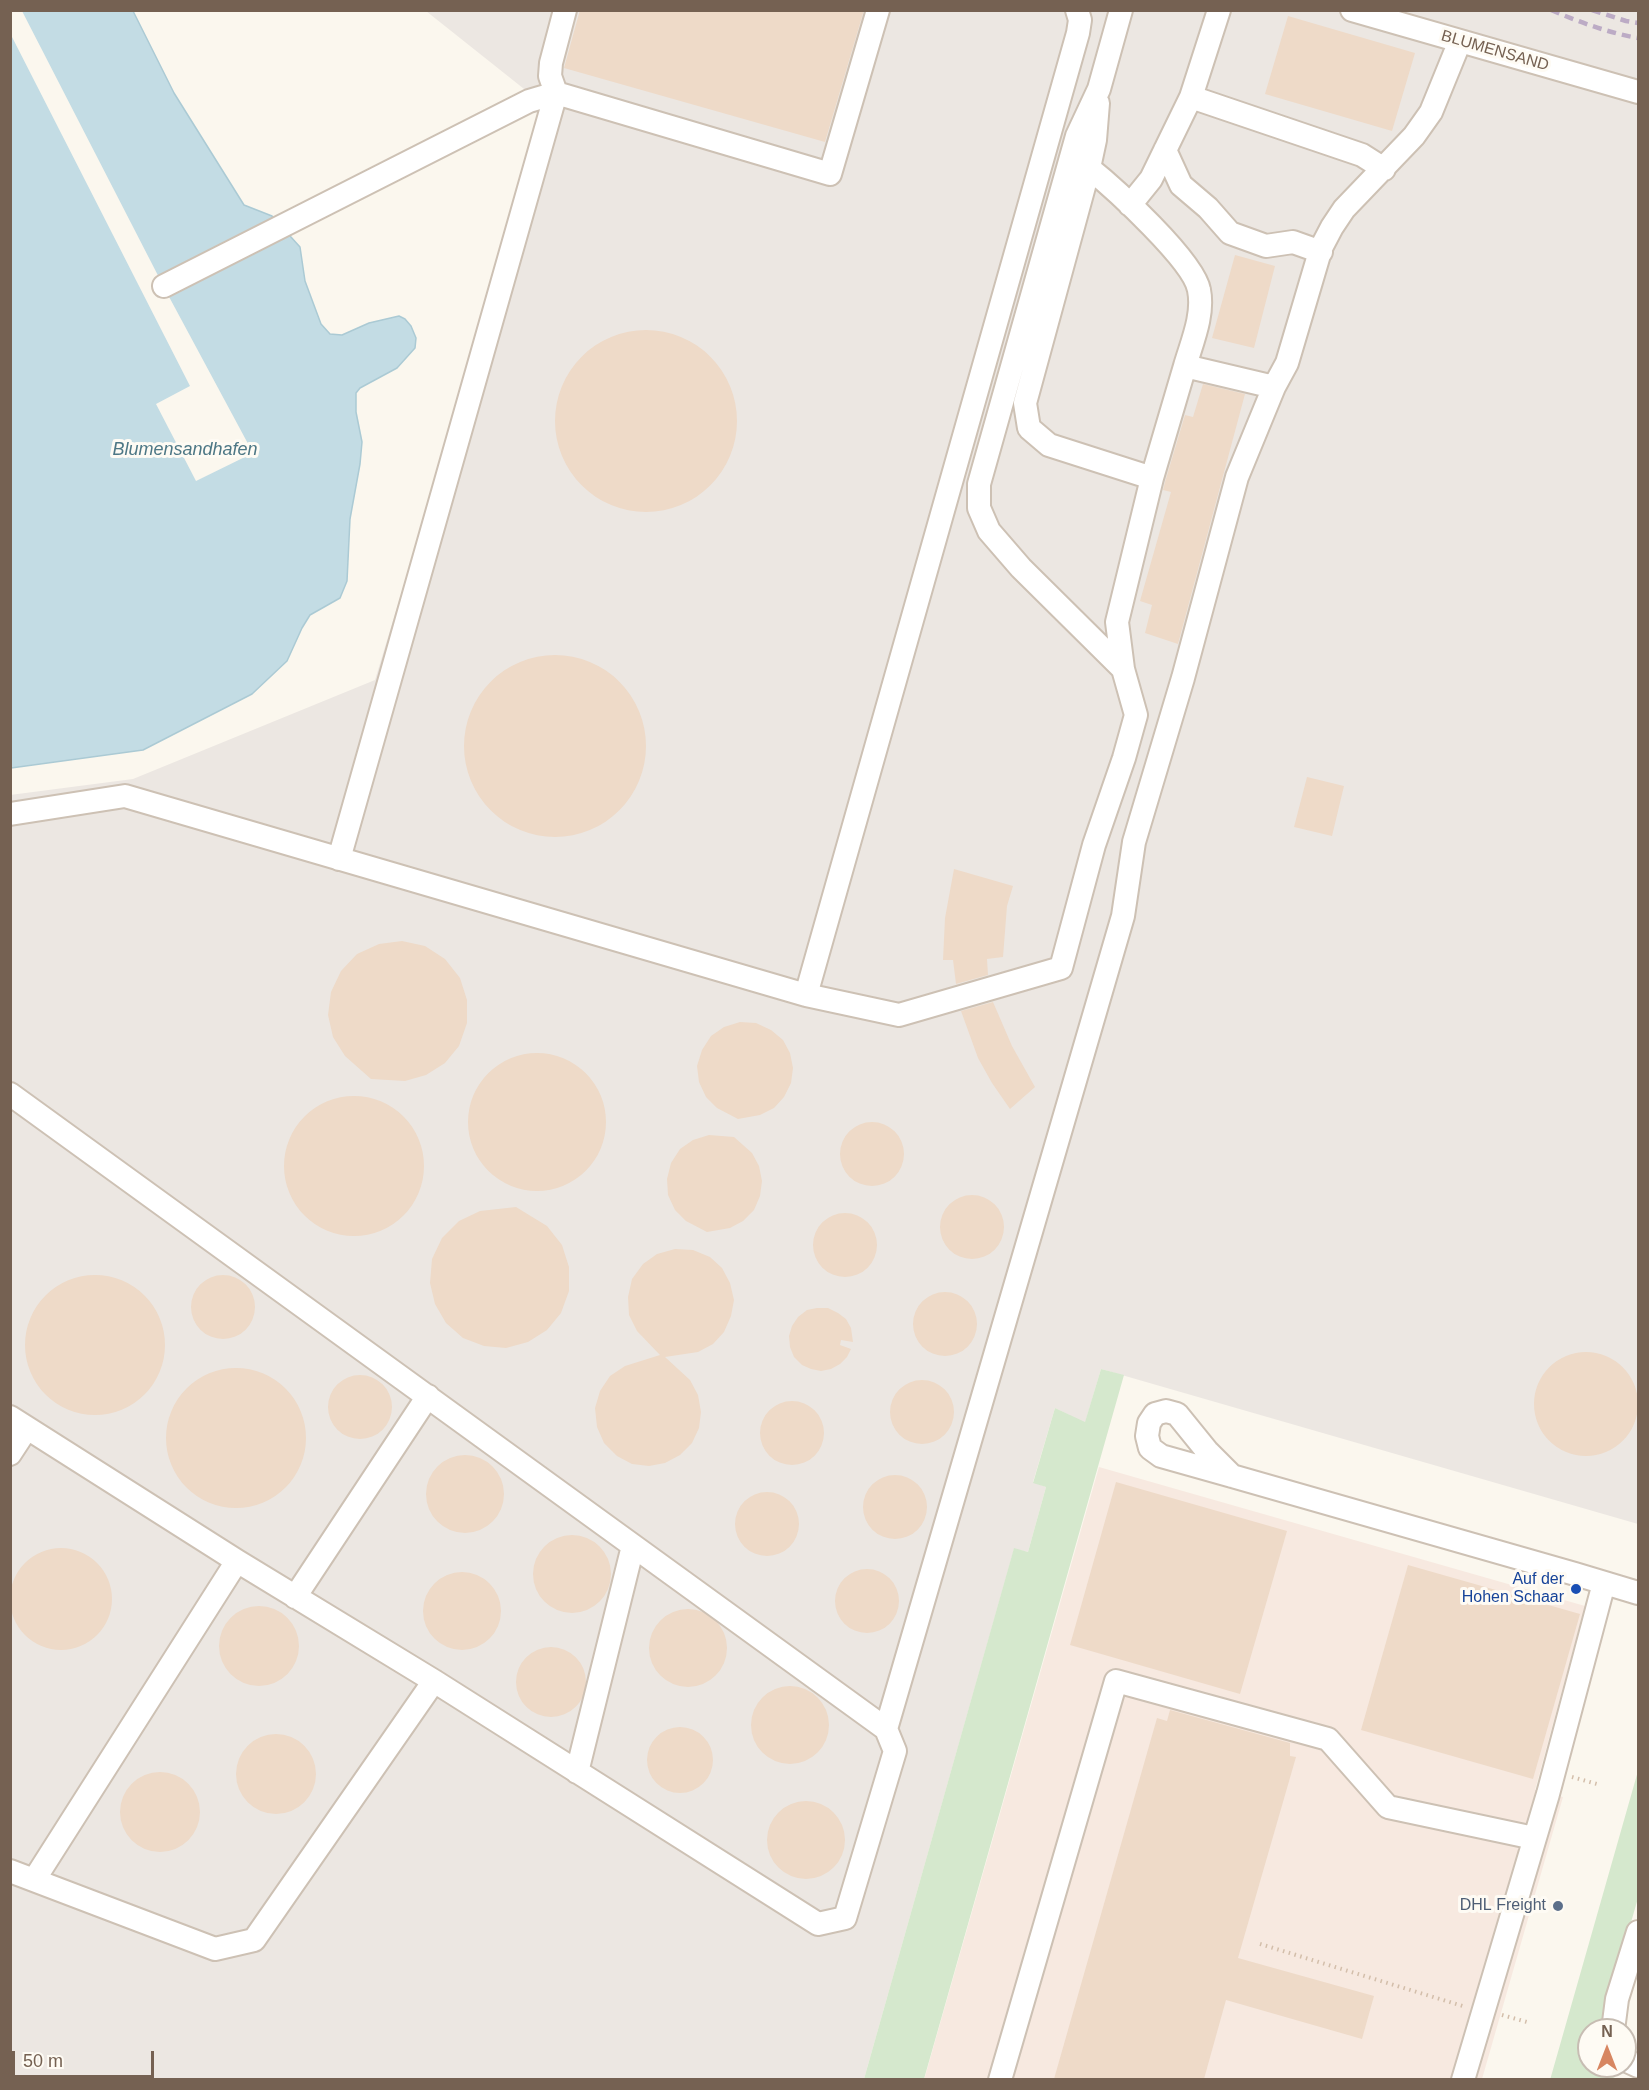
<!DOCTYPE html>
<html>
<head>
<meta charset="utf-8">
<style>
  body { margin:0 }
  #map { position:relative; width:1649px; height:2090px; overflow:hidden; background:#fbf7ee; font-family:Helvetica,sans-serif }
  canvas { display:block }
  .frame { position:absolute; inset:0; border:12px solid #756152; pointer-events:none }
  .north { position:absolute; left:1577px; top:2018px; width:60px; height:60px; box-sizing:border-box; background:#fefbf4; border:2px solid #c7bdb3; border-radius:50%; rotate:0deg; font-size:16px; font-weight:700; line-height:24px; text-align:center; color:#756152 }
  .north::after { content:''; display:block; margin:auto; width:21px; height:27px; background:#d78661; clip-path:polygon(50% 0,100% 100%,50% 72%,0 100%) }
  .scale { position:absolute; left:12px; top:2051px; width:142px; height:27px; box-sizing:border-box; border:3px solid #756152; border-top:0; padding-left:8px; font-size:18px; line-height:21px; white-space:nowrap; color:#756152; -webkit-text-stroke:4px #fefbf4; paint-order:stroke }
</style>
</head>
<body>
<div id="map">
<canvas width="1649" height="2090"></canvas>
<div class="frame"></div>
<div class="north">N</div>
<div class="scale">50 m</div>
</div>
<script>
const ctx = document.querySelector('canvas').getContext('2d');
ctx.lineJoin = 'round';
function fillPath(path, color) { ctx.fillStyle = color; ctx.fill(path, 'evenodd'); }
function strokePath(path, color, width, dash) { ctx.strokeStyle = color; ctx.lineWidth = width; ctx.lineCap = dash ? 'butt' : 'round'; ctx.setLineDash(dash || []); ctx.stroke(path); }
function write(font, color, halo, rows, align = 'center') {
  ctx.font = font + ' Helvetica,sans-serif'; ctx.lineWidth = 6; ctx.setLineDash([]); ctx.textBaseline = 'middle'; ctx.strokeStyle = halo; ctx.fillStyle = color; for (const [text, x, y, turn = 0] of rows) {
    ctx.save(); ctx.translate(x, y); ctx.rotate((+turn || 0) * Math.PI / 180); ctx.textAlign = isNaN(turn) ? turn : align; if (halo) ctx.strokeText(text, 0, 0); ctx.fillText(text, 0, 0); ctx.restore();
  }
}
const commercial = new Path2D(`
  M1099,1467L1585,1606L1535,1790L1563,1797L1482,2079L924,2080Z`);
const industrial = new Path2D(`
  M426,11H1638V1524L1101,1369L1085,1423L1055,1408L1033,1482L1046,1487L1028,1552L1014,1549L864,2079L50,2080L11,2076L10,795L133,779L375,680L548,108Z`);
const green = new Path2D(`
  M1101,1369L1124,1375L924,2079H864L1014,1548L1028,1552L1046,1487L1033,1483L1055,1408L1085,1422Z
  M1638,1771V1898L1600,2030H1589V2066H1599L1601,2073L1618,2079L1550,2080Z`);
const water = new Path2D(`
  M10,11H133L174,93L244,205L272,216L300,247L305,281L321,324L330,334L342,335L369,323L399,316L405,319L411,326L416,338L415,348L397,368L360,388L356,393V412L362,442L360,464L350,519L347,581L340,598L310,615L302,628L287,661L252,694L143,750L11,768Z`);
const pier = new Path2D(`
  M11,11H22L167,293L253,453L196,481L156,404L190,386L11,35Z`);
const building = new Path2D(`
  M580,10H864L825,142L564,68Z
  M1288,16L1415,53L1392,131L1265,94Z
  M1235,255L1275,266L1254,348L1212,338Z
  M555 421a91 91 0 1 1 182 0a91 91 0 1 1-182 0Z
  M1203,384L1245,394L1178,644L1145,633L1152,605L1140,601L1171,492L1163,490L1165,482L1185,415L1193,417Z
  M464 746a91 91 0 1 1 182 0a91 91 0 1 1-182 0Z
  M1307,777L1344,786L1332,836L1294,827Z
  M954,869L1013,886L1007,906L1003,957L987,959L988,975L956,984L953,960H943L945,918Z
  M402,941L425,946L445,959L460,978L467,1000V1023L459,1046L445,1063L426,1075L405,1081L371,1079L345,1056L333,1037L328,1015L331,992L341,971L357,954L379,944Z
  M993,1002L1012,1046L1035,1087L1010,1109L992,1083L978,1058L961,1011Z
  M740,1022L756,1023L771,1030L783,1040L790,1053L793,1068L791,1083L784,1097L774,1108L760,1115L738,1119L717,1108L706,1097L699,1082L697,1066L702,1050L711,1036L724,1027Z
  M468 1122a69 69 0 1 1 138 0a69 69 0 1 1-138 0Z
  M284 1166a70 70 0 1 1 140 0a70 70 0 1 1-140 0Z
  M840 1154a32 32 0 1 1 64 0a32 32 0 1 1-64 0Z
  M709,1135L734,1137L752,1153L759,1166L762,1181L760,1196L754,1210L743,1221L730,1228L707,1232L686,1221L675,1210L668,1195L667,1179L671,1163L680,1149L693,1140Z
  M940 1227a32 32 0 1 1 64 0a32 32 0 1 1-64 0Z
  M516,1207L547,1226L562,1245L569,1267V1291L561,1313L547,1330L528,1342L506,1348L484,1346L463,1338L446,1323L435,1304L430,1283L432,1259L442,1238L459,1221L480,1211Z
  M813 1245a32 32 0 1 1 64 0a32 32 0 1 1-64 0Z
  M675,1249L693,1250L710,1257L722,1268L730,1283L734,1300L731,1316L724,1332L713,1344L698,1352L665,1357L690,1380L698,1395L701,1412L699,1428L692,1443L680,1455L665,1463L649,1466L632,1464L617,1456L604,1443L597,1427L595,1408L600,1391L610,1376L625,1366L660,1355L637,1331L629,1315L628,1297L632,1279L643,1264L657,1254Z
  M191 1307a32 32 0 1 1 64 0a32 32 0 1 1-64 0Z
  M25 1345a70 70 0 1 1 140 0a70 70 0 1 1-140 0Z
  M913 1324a32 32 0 1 1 64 0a32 32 0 1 1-64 0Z
  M817,1308H828L838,1313L846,1319L851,1328L853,1342L841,1340L840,1345L851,1349L847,1357L840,1364L831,1369L821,1371L811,1369L802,1365L794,1357L790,1347L789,1336L792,1326L798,1317L807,1310Z
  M1534 1404a52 52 0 1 1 104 0a52 52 0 1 1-104 0Z
  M166 1438a70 70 0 1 1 140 0a70 70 0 1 1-140 0Z
  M328 1407a32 32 0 1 1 64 0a32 32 0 1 1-64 0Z
  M890 1412a32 32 0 1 1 64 0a32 32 0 1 1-64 0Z
  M760 1433a32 32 0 1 1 64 0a32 32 0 1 1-64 0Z
  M426 1494a39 39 0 1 1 78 0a39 39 0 1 1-78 0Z
  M863 1507a32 32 0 1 1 64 0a32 32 0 1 1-64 0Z
  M1116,1482L1287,1531L1240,1694L1070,1645Z
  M735 1524a32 32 0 1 1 64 0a32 32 0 1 1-64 0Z
  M533 1574a39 39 0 1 1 78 0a39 39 0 1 1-78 0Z
  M10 1599a51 51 0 1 1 102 0a51 51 0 1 1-102 0Z
  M1408,1565L1580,1614L1533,1779L1361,1730Z
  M835 1601a32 32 0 1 1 64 0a32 32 0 1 1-64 0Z
  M423 1611a39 39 0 1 1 78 0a39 39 0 1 1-78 0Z
  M219 1646a40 40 0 1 1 80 0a40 40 0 1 1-80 0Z
  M649 1648a39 39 0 1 1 78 0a39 39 0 1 1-78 0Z
  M516 1682a35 35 0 1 1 70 0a35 35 0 1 1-70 0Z
  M751 1725a39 39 0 1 1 78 0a39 39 0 1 1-78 0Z
  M1170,1710L1290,1743V1756L1296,1757L1238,1958L1374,1996L1362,2039L1226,2000L1204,2079H1054L1157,1718L1167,1721Z
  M647 1760a33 33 0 1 1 66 0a33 33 0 1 1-66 0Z
  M236 1774a40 40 0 1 1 80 0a40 40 0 1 1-80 0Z
  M120 1812a40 40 0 1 1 80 0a40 40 0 1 1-80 0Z
  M767 1840a39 39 0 1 1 78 0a39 39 0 1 1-78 0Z`);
const path = new Path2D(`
  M1572,1777L1597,1784
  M1260,1944L1466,2007
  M1502,2015L1527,2022`);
const minor = new Path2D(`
  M1077,10L1080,20L1078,33L806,995L899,1015L1061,968L1094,845L1124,758L1136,715L1123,669L1021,568L989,531L979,508V484L1077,136L1099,89L1121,10
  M1352,10L1638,92
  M1191,97L1362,155L1384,169
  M1098,103L1095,140L1089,168L1025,403L1029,428L1049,445L1152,478L1185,366L1274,387
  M1165,150L1181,185L1208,208L1230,233L1266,246L1293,242L1321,252
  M1089,168C1114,188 1194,261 1199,290C1204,315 1192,342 1185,366
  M1130,205L1151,179L1191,97L1219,10
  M164,286L529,101L556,93L550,76L551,63L565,10
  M1123,669L1117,622L1152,478
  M10,814L125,796L806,995
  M339,859L556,93L830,174L878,10
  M10,1094L886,1729
  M10,1417L237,1561L434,1681L818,1924L845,1918L895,1751L886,1729L1123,916L1134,842L1183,678L1237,477L1274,387L1287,363L1321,248L1332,227L1344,209L1414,136L1431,112L1460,41
  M10,1454L27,1428
  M1232,1476L1207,1451L1177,1414L1166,1411L1155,1414L1149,1423L1147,1436L1150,1448L1161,1456L1232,1476L1575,1574L1638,1593
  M295,1597L428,1396
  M577,1772L633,1546
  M10,1871L215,1949L254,1940L434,1681
  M34,1880L237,1561
  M1613,2030L1617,1999L1638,1932
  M1625,2060L1638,2066
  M1000,2080L1116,1681L1328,1739L1388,1807L1534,1838
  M1463,2080L1548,1794L1604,1583`);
const rail = new Path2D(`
  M1551,10C1579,22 1609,33 1638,38
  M1592,10L1626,21L1638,23`);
const markers = [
  [1576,1589,6,"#1a4fb4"],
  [1558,1906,6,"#5c6f8a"]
];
const streetNames = [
  ["BLUMENSAND",1495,51,16]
];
const transitNames = [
  ["Auf der",1564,1580],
  ["Hohen Schaar",1564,1598]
];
const serviceNames = [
  ["DHL Freight",1546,1906]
];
const waterNames = [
  ["Blumensandhafen",185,450]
];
fillPath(commercial, '#f7e9e0');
fillPath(industrial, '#ece7e2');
fillPath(green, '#d5e8cd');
fillPath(water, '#c3dce4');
strokePath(water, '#abcad4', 1.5);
fillPath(pier, '#fbf7ee');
fillPath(building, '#eedac8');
strokePath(minor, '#cdc1b4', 26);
strokePath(path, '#d3beaa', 4, [1.5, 4.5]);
strokePath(minor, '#fff', 22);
strokePath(rail, '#bcabc5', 4.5, [9, 6]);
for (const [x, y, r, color] of markers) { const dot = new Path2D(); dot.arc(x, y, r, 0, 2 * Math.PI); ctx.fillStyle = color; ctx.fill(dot); strokePath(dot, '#fefbf4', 2); }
write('16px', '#756152', '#fefbf4', streetNames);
write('16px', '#164399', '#fefbf4', transitNames, 'right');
write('16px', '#4e5e75', '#fefbf4', serviceNames, 'right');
write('italic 18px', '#4d7785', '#fefbf4', waterNames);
</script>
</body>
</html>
